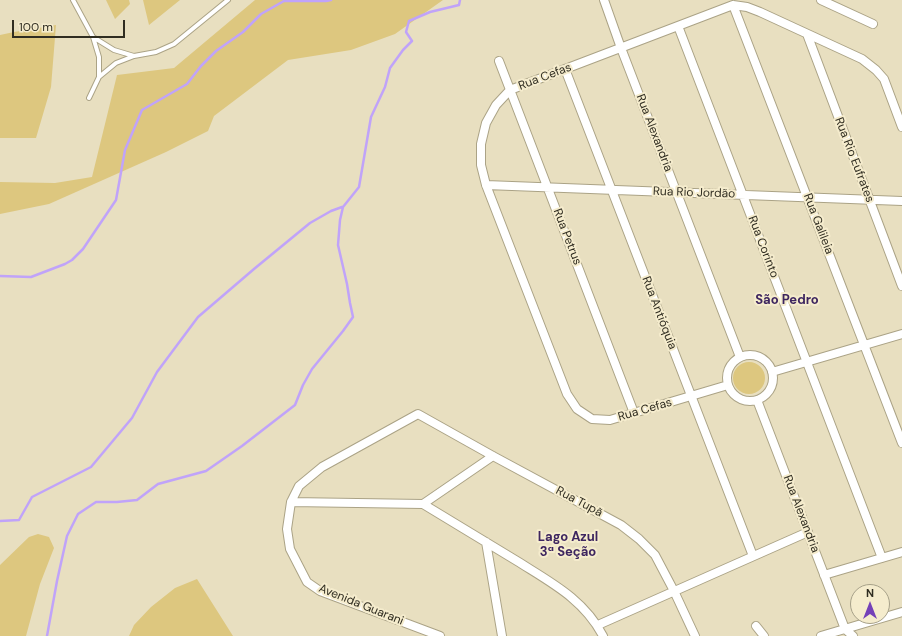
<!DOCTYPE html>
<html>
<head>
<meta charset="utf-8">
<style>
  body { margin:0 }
  #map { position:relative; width:902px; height:636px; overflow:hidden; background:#e8dfc0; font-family:"DM Sans",sans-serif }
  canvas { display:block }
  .north { position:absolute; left:850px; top:584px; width:40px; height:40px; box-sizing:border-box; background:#f5eccd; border:1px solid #a6a088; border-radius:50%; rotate:0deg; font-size:11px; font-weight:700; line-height:16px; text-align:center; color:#302d21 }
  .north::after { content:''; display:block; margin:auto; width:14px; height:18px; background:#7441b8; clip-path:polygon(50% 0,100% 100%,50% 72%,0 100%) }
  .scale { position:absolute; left:12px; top:20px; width:113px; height:18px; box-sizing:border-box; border:2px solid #302d21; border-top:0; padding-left:5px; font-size:12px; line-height:14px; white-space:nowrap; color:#302d21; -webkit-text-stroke:3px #f5eccd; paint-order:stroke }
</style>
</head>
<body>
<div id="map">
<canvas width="902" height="636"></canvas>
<div class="north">N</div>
<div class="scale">100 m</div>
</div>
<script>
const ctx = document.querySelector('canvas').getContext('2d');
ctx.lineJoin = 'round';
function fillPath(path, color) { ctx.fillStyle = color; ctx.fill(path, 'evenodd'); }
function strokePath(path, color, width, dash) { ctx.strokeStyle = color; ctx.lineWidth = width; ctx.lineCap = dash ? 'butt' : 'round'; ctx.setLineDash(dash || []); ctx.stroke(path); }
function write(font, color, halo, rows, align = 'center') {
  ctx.font = font + ' "DM Sans",sans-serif'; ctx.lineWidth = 4; ctx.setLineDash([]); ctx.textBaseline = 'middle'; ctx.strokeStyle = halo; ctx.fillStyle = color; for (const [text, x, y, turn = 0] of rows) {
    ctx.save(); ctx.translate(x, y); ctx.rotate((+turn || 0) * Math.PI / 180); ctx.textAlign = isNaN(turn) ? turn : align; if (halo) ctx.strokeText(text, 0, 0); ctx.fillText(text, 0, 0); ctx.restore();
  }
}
const green = new Path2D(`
  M106,0H129L130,4L115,19Z
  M143,0H180L149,25Z
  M255,0H443L395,34L351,50L288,60L214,116L208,131L166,152L49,204L0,214V182L55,183L92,177L117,75L174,68Z
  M56,25L51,87L36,138H0V35L14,32Z
  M733 378a16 16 0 1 1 32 0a16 16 0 1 1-32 0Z
  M38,534L49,537L54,548L40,584L26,636H0V565L29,537Z
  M197,579L233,636H129L134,625L151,607L175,588Z`);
const stream = new Path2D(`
  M0,276L31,277L65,264L72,260L83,249L116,200L125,150L142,110L187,84L201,66L216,51L243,32L261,14L284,1H326L331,0
  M0,521L19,520L32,497L91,467L132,418L157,372L198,317L254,269L310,223L331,211L342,207
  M47,636L57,581L67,536L78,514L96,502H117L137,500L158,484L206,471L242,446L295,405L303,385L312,369L343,331L353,317L350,303L347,284L338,245L340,220L343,207L359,187L371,117L385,87L390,68L403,50L412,41L406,32L409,21L430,12L459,5L460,0`);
const service = new Path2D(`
  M73,0L93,37L114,50L134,56L156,52L174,44L228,0
  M93,37L99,57V77L116,63L134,56
  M89,98L99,77`);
const minor = new Path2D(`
  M604,0L621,48L740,357
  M821,0L873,24
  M733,5L902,443
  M678,26L882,558
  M807,34L902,286
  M499,61L634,413
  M565,69L753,556
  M486,185L902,201
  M727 378a23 23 0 1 1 46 0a23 23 0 1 1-46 0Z
  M772,372L902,334
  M728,385L610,420L592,419L577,409L567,394L486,185L481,165V144L486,123L496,105L510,90L733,5L747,7L760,12L862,59L876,70L884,79L902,127
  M757,400L845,629L853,636
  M291,502L423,504L493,456
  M423,504C454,523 486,542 517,561C550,582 584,599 603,636
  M486,542L502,636
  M824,575L902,552
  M598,625L808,532
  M756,626L764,636
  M440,636L320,591L307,582L290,549L287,529L291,502L299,486L322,467L418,414L493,456L621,525L639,539L655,555L674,591L695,636
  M821,636L902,612`);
const streetNames = [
  ["Rua Cefas",545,77,-21],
  ["Rua Alexandria",654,133,69],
  ["Rua Rio Eufrates",854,160,69],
  ["Rua Rio Jordão",694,193,2],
  ["Rua Galileia",818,224,69],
  ["Rua Petrus",567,237,69],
  ["Rua Corinto",763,247,69],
  ["Rua Antióquia",659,313,69],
  ["Rua Cefas",645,410,-16],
  ["Rua Tupã",579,502,28],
  ["Rua Alexandria",801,514,69],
  ["Avenida Guarani",361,605,22]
];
const neighbourhoodNames = [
  ["São Pedro",787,301],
  ["Lago Azul",568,538],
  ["3ª Seção",568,553]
];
fillPath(green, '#ddc77f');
strokePath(stream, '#c0a3f9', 2.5);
strokePath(service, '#aba386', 6);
strokePath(minor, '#aba386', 10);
strokePath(service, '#fff', 4);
strokePath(minor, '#fff', 8);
write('12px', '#302d21', '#f5eccd', streetNames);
write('bold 13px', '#3d255f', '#f5eccd', neighbourhoodNames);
</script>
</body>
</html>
